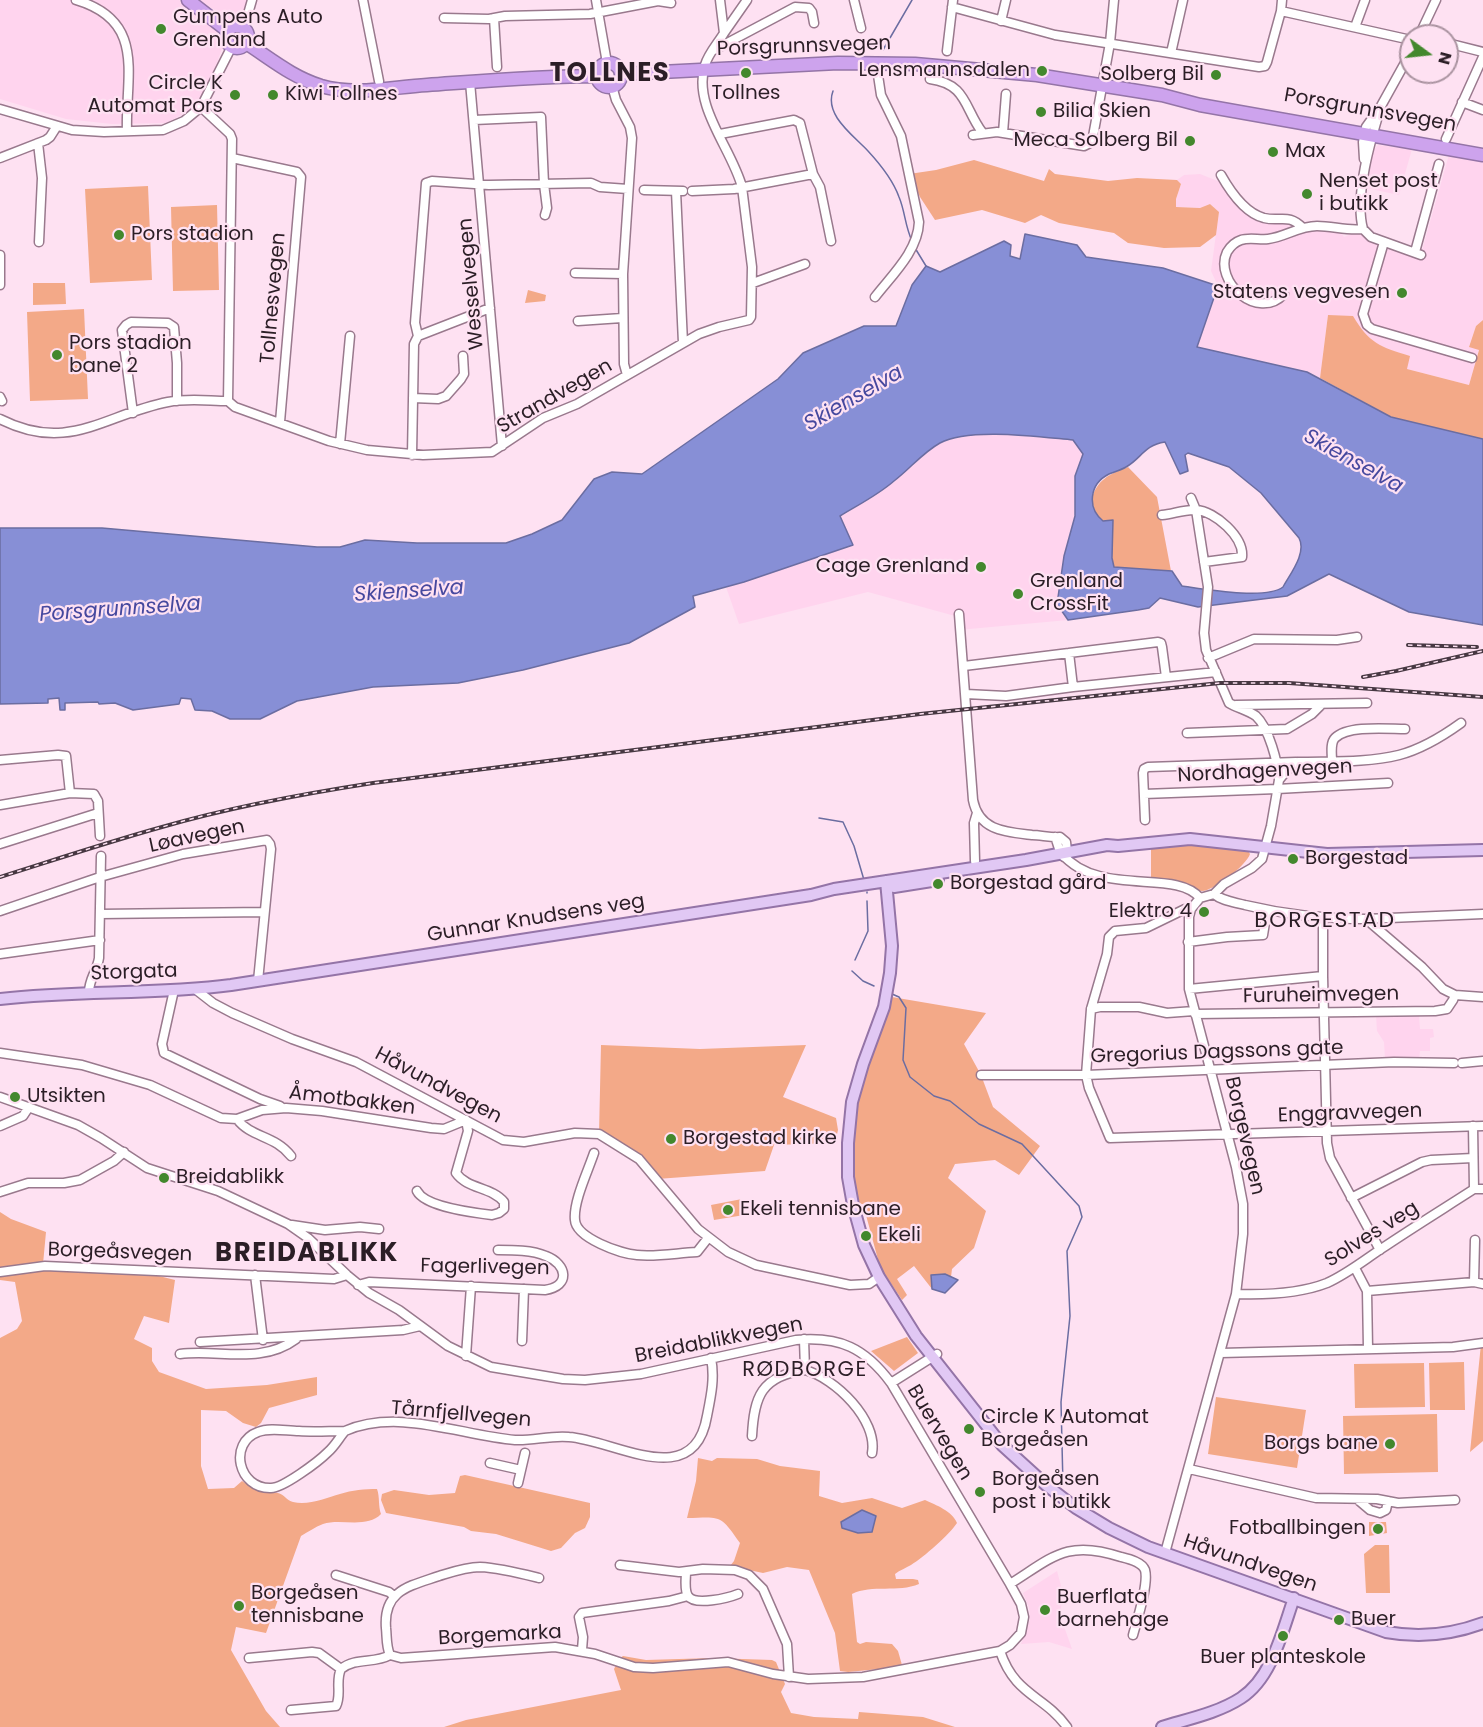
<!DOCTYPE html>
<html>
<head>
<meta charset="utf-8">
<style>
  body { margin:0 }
  #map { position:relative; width:1483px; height:1727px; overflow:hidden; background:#fee1f2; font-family:Poppins,sans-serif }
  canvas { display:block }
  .north { position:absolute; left:1399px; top:24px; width:60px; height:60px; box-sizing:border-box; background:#fee1f2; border:2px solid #aa93a0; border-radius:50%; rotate:105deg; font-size:16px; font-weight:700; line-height:24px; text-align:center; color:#2b1e26 }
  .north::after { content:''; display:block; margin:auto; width:21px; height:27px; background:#43882d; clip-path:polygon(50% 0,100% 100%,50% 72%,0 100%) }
</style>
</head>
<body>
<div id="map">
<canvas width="1483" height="1727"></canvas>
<div class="north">N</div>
</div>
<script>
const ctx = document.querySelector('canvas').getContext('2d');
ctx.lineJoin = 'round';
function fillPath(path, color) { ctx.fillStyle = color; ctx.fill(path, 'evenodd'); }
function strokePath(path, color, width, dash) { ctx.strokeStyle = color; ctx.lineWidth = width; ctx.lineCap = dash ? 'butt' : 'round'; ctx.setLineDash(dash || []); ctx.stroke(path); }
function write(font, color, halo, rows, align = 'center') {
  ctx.font = font + ' Poppins,sans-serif'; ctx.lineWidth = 4.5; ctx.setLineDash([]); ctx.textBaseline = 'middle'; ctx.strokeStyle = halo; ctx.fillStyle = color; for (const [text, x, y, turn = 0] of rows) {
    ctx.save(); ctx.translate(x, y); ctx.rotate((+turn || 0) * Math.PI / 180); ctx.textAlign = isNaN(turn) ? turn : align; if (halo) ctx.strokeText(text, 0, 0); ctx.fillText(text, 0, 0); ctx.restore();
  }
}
const built = new Path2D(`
  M0,0H179L214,27L221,39L223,46L208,87L200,101L189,111L166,123L112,124L66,119L0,99Z
  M199,0H247L243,12L238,18L230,20Z
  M1378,145L1412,149L1399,195L1366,188L1372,151Z
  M1450,151L1483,159V320L1476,326L1469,346L1479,349L1469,385L1407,369L1409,356L1386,349L1328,315L1320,378L1307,372L1197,347L1218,286L1211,271L1219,212L1210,204L1200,208L1176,207V199L1181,184L1177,180L1184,175L1200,174L1233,187L1251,213L1291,221L1307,232L1338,228L1344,237L1363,229L1421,254Z
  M977,434L1027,435L1073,440L1083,454L1075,476V516L1064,556L1057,604L1068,620L958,630L955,616L868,592L739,624L726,587L852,545L840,516L894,482L920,457L942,441Z
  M1415,1014L1419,1016L1420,1029H1433L1434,1037L1430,1038V1051H1420L1419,1060L1385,1059L1384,1042L1377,1031L1376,1015Z
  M1057,1571L1063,1593L1060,1615L1072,1649L1049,1642L1021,1644L1030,1619L1029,1608L1023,1593Z`);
const green = new Path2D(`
  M974,160L1044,181L1049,169L1055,174L1108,181L1137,178L1177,180L1181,184L1176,199V207L1200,208L1210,204L1219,212L1216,235L1200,247L1164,248L1128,243L1114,233L1059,223L1041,215L1025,223L982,210L935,220L920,197L909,174L936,170Z
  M148,186L152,280L90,283L85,189Z
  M217,205L219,290L173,291L171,207Z
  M33,283H65L66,304L33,305Z
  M528,290L546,295L545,301L525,303Z
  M84,309L88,399L30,401L27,312Z
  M1328,315L1353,316C1369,343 1380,347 1410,356L1407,369L1469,385L1479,350L1469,347L1476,326L1483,320V439L1391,417L1320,378Z
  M1128,467L1157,497L1171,571L1114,567L1112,563L1113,520L1103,521L1097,516L1091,500C1097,480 1109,474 1128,467Z
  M1214,844L1248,851L1250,854C1246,866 1213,891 1202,891C1197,891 1194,888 1189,887C1176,884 1163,882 1151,880V845Z
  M886,996L986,1013L964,1044L981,1075L993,1107L1040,1146L1019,1175L995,1160L955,1164L948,1178L986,1211L974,1248L952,1269L951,1277L945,1274L931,1275L932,1289L914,1266L897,1279L907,1295L902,1300L880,1267L863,1204L853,1205L848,1127Z
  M601,1045L700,1049L806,1045L783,1097L836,1118L838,1130L835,1143L774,1145L765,1171L657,1179L652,1173L599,1134Z
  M742,1199L744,1215L714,1220L711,1205Z
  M0,1212L11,1219L46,1232L43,1264L147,1273L175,1280L169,1323L144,1316L134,1339L152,1348V1361L159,1372L206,1389L267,1385L317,1377V1395L269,1408L261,1423L256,1427L243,1423L226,1411L201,1410V1466L208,1489L234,1488L242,1481C254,1489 264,1491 278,1493C284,1494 287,1501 293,1502C308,1506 326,1498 340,1494C352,1490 365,1489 377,1489C380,1497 378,1506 381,1514C367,1529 340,1518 323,1524C315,1527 308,1532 301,1536L266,1633L236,1627L231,1650L266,1711L280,1727H0V1338L17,1329L22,1321L15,1282L0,1280Z
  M907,1337L918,1353L894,1371L871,1351Z
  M1483,1343V1441L1470,1452L1481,1344Z
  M1464,1362L1465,1410H1430L1429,1363Z
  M1424,1363L1425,1407L1355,1408L1354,1364Z
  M1216,1397L1306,1410L1297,1468L1208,1454Z
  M1437,1414L1438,1472L1344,1474L1343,1416Z
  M698,1458L712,1461L717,1458L757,1459L780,1466L820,1471L819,1496L842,1503L872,1498L902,1508L925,1500C936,1505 952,1511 957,1523C949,1535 924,1557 911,1565C906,1568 900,1570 895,1574L896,1579H913L918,1580L919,1584C898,1593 872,1584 852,1594L857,1642L860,1644L866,1642L892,1644L898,1651L902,1665L900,1667L848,1672L840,1671L835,1633L809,1570L787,1567L763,1573L730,1566L734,1561L740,1543C720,1514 721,1517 687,1518L696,1481Z
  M465,1475L590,1503V1517L585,1528L575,1533L561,1548L551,1551L496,1534L471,1531L464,1527L386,1513L381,1500L382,1494L394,1490L429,1495L455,1493L460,1476Z
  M1369,1522H1386L1387,1533L1369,1536Z
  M1375,1545H1389L1390,1593H1366L1364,1554Z
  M623,1656L646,1660L712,1658L772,1660L776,1662L785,1684L781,1692L791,1713L814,1717L858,1719L859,1712L923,1717L955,1727H444L466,1720L621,1690L614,1669L619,1659Z`);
const water = new Path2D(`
  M1025,234L1077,245L1086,257L1163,268L1218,286L1197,347L1307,372L1391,417L1483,439V625L1409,612L1329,574L1287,596L1198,607L1160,598L1149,608L1138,610L1068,620L1057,604L1064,556L1075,516V476L1083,454L1073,440C1040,437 969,427 940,443C922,453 910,469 894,481C878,495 858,505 840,516L853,545L744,582L693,596L695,607L629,643L523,670L458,683L373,687L297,701L260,719H230L212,711L195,710L191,699L181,698L179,704L133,710L115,703L99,704L98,702L65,703V710H60L59,698L48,699V703L0,704V528H102L317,547H340L365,540L417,543H506L532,534L562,520L594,479L612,472L642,474L778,379L803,353L864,326H896L912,285L926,266L940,272L1004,241L1011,245L1010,256L1020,259ZM1165,442L1180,474L1188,471L1185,455L1188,453L1229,467L1261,493L1299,538C1307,553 1290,574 1283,587C1266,600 1204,589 1182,586L1172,571L1114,567L1112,558L1113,520L1103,521C1087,508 1089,484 1109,474C1114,472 1121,470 1126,467C1141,459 1144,445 1165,442Z
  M945,1274L958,1280L945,1293L932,1289L931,1275Z
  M862,1510L876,1516L872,1532L858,1533L842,1528L841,1522Z`);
const stream = new Path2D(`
  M883,50L912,0
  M833,91C824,115 853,135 868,151C880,164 893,180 899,197C905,211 905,226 912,241
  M915,248L926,266
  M819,818L843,822L854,846L864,880
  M867,892V893
  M855,960L868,931L867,901
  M852,971L863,981L874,986
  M892,994L899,997L906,1008L903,1060L910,1077L934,1096L950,1101L979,1124L1022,1144L1079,1206L1082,1217L1067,1251L1070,1316L1061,1402L1063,1486`);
const minor = new Path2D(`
  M76,0C147,21 125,76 127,131
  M363,0L379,81
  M596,0L607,63
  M854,0L861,28
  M952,7L1055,35L1259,67L1265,66L1267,62L1281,11L1411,40
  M1281,11L1282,0
  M444,18L489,19L505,16L590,14L658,1L671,3
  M494,18L497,67
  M1001,21L1006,0
  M1355,27L1365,0
  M244,28L252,0
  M724,33L747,0
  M1419,36L1436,0
  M1447,43L1483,52
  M714,50L795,7L809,8L812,12L814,23
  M947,51L953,0
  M1171,53L1183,0
  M930,79C967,84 964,108 982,132
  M470,82L502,446
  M612,86L616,100L630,127L632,138L623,274L624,364L627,375
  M1462,102L1483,110
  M1381,106C1371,139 1354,196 1363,229L1371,237L1421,255
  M201,107L230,134L232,139L228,401
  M0,109L72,130L104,132L163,130L184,121L201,107L232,46
  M474,120L541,117L544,184L547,208L545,215
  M1003,133L1006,94
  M720,134L794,120L800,123L813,174L820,187L831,241
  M973,135L997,132L1084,146L1092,142L1110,43L1114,0
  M1446,139L1483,57
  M38,143L42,178L39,242
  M0,158L46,140L50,137L57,126
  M232,158L297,172L301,177L280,422
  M1364,159L1363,142L1366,127L1381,106L1411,52
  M1221,175C1230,191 1245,213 1264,218C1281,222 1288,213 1303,228
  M644,190L683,191
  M676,191L683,343
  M692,191L734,189L813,174
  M1384,242L1363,314L1367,325L1372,329L1472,358
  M1415,252L1439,164
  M0,255V285
  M575,273L623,274
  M753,283L805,264
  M1284,294C1258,322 1213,281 1227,252C1230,247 1235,242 1241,240C1249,237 1259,240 1268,239C1285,237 1299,226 1317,226C1333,226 1347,231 1363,229
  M875,297C892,275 918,251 919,222L901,136L881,95L876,62
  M578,321L622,318
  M418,336L490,308
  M0,397L2,401
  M413,398L438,399L446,396L461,379L464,374L463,356
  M228,401L235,407L329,441L367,450L423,455L492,452L543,418L577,404L699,334L719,327L749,320L751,317L752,267L742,187C732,149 692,106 705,65C708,54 718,43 724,33L720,0
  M133,413L122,330L126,325L131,322L168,323L174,327L177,363V401
  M0,419C69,454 105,414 168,402C188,398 209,401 228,401
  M340,444L350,336
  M412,455L414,344L418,336L415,323L426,183L432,181L489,185L591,183L600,187L628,189
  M1191,498L1196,510L1208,587L1204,633L1206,650L1229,703C1237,708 1248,710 1256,716C1269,728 1278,763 1279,780
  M1162,515C1173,514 1185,509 1196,510C1215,511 1244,537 1242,557L1204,562
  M959,614L973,800C979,831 1006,832 1032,835C1041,835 1051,838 1060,837L1066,842L1067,851L1064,857
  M1069,653L1073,687
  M1208,658L1254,639L1337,640L1357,637
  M964,666L1158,642L1161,643L1162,647L1166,677
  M966,694L1006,696L1073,687L1216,672
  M1236,705L1367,703
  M1187,733L1287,729L1312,714L1321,705
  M0,760L58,755L66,756L70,793
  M1332,761C1332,754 1330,743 1335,738C1348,725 1388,729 1405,729
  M1144,794L1277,789L1388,783
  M0,805L70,793L94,794L98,801L100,836
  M1145,820L1143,773L1144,769L1148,767L1296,762
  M1055,837C1058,843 1058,850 1062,854C1100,898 1176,868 1200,898
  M0,844L98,813
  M975,861L974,823L977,813
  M1191,909H1185L1146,928L1115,931L1109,937L1107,954L1091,1009L1086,1075L1089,1088L1110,1138L1483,1126
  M0,911L100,877L183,854L267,840L270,844L271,849L258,981
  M100,914L264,912
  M1323,919V976L1327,1143L1330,1158L1380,1250
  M1366,919L1483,914
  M1188,942L1227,937L1263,935L1267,910
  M0,954L100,940
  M195,989L213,1003L232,1013L292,1039L356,1062L503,1140L524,1142L575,1133L599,1134L639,1159L698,1229L728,1252L756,1265L850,1285L869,1284L879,1277
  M1189,989L1323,976
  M174,990L162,1044L164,1053L260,1099L280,1106
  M89,992C89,979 97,971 99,958L101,856
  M1455,995L1483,997
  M1091,1009L1100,1007H1139L1167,1013L1194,1011
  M1195,1014L1435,1011L1447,1009L1453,1000L1455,995L1443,989L1422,967L1366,919C1323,919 1287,915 1245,905C1234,902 1222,901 1214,894
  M0,1053L82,1065L150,1085L221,1118L237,1119L262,1110L286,1108L322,1111L431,1128L444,1129L466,1120L468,1131L456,1173C467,1189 492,1187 504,1202V1209L499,1213L492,1215C475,1213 425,1207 417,1191
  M1462,1063L1483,1061
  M981,1075H1086L1394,1062L1454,1063
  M0,1097L78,1125L101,1138L147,1168L218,1191L288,1224L308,1238L347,1275L369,1293L399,1310L448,1346L491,1367L563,1379L585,1380L641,1374L796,1340C840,1336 865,1348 891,1383L1010,1584L1021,1604L1024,1617L1021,1633L1010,1645L1000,1651L984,1654L863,1677L808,1679L773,1674L728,1662L653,1668L634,1667L595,1654L555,1647L401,1658L390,1655
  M237,1119C251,1138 275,1135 291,1156
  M0,1126L23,1116L29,1107
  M1473,1126L1474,1189
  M594,1153C588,1171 573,1202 575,1220C576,1238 621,1254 637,1255C656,1257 677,1253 697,1252L708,1238
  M0,1192L28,1183H64L80,1180L114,1161L124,1152
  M1351,1198L1422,1162L1431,1160L1473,1158
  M292,1225L325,1230L360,1227L379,1229
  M1355,1268L1367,1291L1368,1348
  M0,1272L45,1266L334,1279L347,1275
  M255,1275L263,1340
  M1474,1282L1475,1240
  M358,1285L369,1282L545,1290C571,1286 567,1264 546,1256C532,1250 513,1250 498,1250
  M1367,1291L1474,1282L1483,1284
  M1236,1294C1266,1295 1299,1294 1327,1283C1347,1274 1363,1261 1381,1249C1412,1228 1443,1209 1474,1189H1483
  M804,1339L805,1370
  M522,1341L524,1289
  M200,1342L403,1330L420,1326
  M1221,1353L1453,1347L1483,1343
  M180,1354C219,1349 261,1365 296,1339
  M466,1356L471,1286
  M891,1383L937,1354
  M345,1431C339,1438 335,1446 328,1452C318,1462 283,1488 271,1488C238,1489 228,1443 258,1432C270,1427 286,1431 299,1431C314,1432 329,1431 345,1431C398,1408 460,1435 515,1440C533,1441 551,1435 569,1437C614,1440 694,1493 707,1416C711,1396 715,1378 711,1358
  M752,1436C754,1397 761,1376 805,1370C835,1378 878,1420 872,1453
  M490,1463L521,1470
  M1189,1469L1316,1498L1377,1499L1398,1503L1455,1500
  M518,1483L525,1453
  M1357,1499L1370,1510L1380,1513L1386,1510L1388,1501
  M1165,1553L1236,1294L1243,1234V1204L1236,1167L1189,989V917L1191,909L1200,898L1214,894L1224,884L1252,868L1262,859L1271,826L1279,780L1288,769L1298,762C1331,761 1367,763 1399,755C1422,749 1443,736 1461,723
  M620,1565L679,1572L703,1569L735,1570L749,1575L763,1589L787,1644L789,1677
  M686,1572C686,1579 684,1590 688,1596C695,1606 728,1598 738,1594
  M336,1575L389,1592L394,1596
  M1010,1584C1053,1557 1067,1539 1121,1557C1129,1559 1142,1562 1145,1570C1149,1584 1137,1620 1133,1635
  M582,1650L583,1637L579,1617L582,1613L669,1601L688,1596
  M1000,1651C1015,1696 1044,1695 1067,1727
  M390,1655C386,1646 387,1637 386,1628C383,1590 410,1586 439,1576C452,1572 466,1567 480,1567C500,1568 519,1573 539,1578
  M249,1658L312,1652L319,1653L341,1669
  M291,1710L336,1706C342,1695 335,1681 341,1669C356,1657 374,1664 390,1655`);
const major = new Path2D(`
  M886,881L892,946L890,973L884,1007L863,1064L852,1102L848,1143V1177L853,1205L864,1245L879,1277L916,1336L1002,1445L1046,1485L1076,1508L1109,1528L1148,1547L1386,1632C1419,1638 1451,1635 1483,1623
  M894,887L938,880
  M0,999C77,990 154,995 231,985L811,895L834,889L1026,860L1107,845L1118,846L1190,839L1327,854L1483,850
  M1162,1727C1188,1719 1218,1713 1241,1698C1272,1678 1282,1632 1294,1598`);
const highway = new Path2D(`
  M188,0L228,31
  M226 37a11 11 0 1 1 22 0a11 11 0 1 1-22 0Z
  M246,43C271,59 292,77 321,86C356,96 391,87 427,85C483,81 540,76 597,76
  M597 75a12 12 0 1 1 24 0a12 12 0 1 1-24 0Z
  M621,74L838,63L915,64L1037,75L1162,95L1200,105L1483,155`);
const rail = new Path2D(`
  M1408,645L1477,647
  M1363,677L1396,671L1483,651
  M0,877C54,860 108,842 162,827C231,807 302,794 373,783L920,714L1220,683H1289L1483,697`);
const markers = [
  [161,29,6,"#43882d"],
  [1042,71,6,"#43882d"],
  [746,73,6,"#43882d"],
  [1216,75,6,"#43882d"],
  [235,95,6,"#43882d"],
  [273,95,6,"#43882d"],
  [1041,112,6,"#43882d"],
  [1190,141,6,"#43882d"],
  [1273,152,6,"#43882d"],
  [1307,194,6,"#43882d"],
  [119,235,6,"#43882d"],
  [1402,293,6,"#43882d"],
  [57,355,6,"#43882d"],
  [981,567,6,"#43882d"],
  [1018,594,6,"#43882d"],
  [1293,859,6,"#43882d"],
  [938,884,6,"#43882d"],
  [1204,912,6,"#43882d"],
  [15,1097,6,"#43882d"],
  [671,1139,6,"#43882d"],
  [164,1178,6,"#43882d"],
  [728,1210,6,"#43882d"],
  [866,1236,6,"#43882d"],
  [969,1429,6,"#43882d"],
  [1390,1444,6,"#43882d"],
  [980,1492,6,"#43882d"],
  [1378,1529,6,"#43882d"],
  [239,1606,6,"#43882d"],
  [1045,1610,6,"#43882d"],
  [1339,1620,6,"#43882d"],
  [1283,1636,6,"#43882d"]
];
const poiNames = [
  ["Gumpens Auto",173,18],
  ["Grenland",173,41],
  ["Lensmannsdalen",1030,71,"right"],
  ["Solberg Bil",1204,75,"right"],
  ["Circle K",223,84,"right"],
  ["Automat Pors",223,107,"right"],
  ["Tollnes",746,94,"center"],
  ["Kiwi Tollnes",285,95],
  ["Bilia Skien",1053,112],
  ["Meca Solberg Bil",1178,141,"right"],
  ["Max",1285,152],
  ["Nenset post",1319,182],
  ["i butikk",1319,205],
  ["Pors stadion",131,235],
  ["Statens vegvesen",1390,293,"right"],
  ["Pors stadion",69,344],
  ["bane 2",69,367],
  ["Cage Grenland",969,567,"right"],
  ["Grenland",1030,582],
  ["CrossFit",1030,605],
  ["Borgestad",1305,859],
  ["Borgestad gård",950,884],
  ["Elektro 4",1192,912,"right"],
  ["Utsikten",27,1097],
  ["Borgestad kirke",683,1139],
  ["Breidablikk",176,1178],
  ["Ekeli tennisbane",740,1210],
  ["Ekeli",878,1236],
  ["Circle K Automat",981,1418],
  ["Borgeåsen",981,1441],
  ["Borgs bane",1378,1444,"right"],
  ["Borgeåsen",992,1480],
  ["post i butikk",992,1503],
  ["Fotballbingen",1366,1529,"right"],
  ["Borgeåsen",251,1594],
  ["tennisbane",251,1617],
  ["Buerflata",1057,1598],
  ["barnehage",1057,1621],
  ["Buer",1351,1620],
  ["Buer planteskole",1283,1658,"center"]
];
const streetNames = [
  ["Porsgrunnsvegen",804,47,-2],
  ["Porsgrunnsvegen",1370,111,10],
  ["Wesselvegen",472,284,-95],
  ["Tollnesvegen",274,298,-85],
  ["Strandvegen",555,397,-30],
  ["Nordhagenvegen",1265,772,-3],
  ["Løavegen",197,837,-12],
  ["Gunnar Knudsens veg",536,919,-9],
  ["Storgata",134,973,-2],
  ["Furuheimvegen",1321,996,-1],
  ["Gregorius Dagssons gate",1217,1053,-2],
  ["Håvundvegen",438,1086,28],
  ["Åmotbakken",352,1101,7],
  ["Enggravvegen",1350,1114,-2],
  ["Borgevegen",1244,1136,77],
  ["Solves veg",1372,1235,-32],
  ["Borgeåsvegen",120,1253,2],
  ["Fagerlivegen",485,1268,1],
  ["Breidablikkvegen",719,1341,-11],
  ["Tårnfjellvegen",461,1415,5],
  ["Buervegen",939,1433,59],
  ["Håvundvegen",1250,1564,19],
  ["Borgemarka",500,1636,-3]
];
const waterNames = [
  ["Skienselva",854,399,-30],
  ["Skienselva",1353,462,29],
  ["Skienselva",409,592,-4],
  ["Porsgrunnselva",120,610,-4]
];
const neighbourhoodNames = [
  ["RØDBORGE",805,1371]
];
const quarterNames = [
  ["BORGESTAD",1325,921]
];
const districtNames = [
  ["TOLLNES",610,74],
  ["BREIDABLIKK",307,1254]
];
fillPath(built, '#ffd4ee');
fillPath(green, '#f3a988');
fillPath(water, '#878fd6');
strokePath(water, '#6b6da1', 1.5);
strokePath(stream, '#6b6da1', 1.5);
strokePath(minor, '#99798d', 11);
strokePath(major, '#9474a7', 14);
strokePath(highway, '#9474a7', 15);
strokePath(minor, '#fff', 8);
strokePath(major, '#e1c8f4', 10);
strokePath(highway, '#cda3ed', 12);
strokePath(rail, '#473842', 4);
strokePath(rail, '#fee1f2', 1.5, [4.5]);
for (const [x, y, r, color] of markers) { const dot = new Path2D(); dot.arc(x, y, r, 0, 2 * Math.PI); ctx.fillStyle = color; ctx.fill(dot); strokePath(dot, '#fee1f2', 2); }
write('20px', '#2b1e26', '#fee1f2', poiNames, 'left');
write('20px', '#2b1e26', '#fee1f2', streetNames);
write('italic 21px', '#46489e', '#fee1f2', waterNames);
ctx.letterSpacing = '1.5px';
write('21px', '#2b1e26', '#fee1f2', neighbourhoodNames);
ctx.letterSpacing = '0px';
ctx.letterSpacing = '1.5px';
write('22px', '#2b1e26', '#fee1f2', quarterNames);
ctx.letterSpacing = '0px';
ctx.letterSpacing = '1.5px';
write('bold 26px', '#2b1e26', '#fee1f2', districtNames);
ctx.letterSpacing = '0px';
</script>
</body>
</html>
